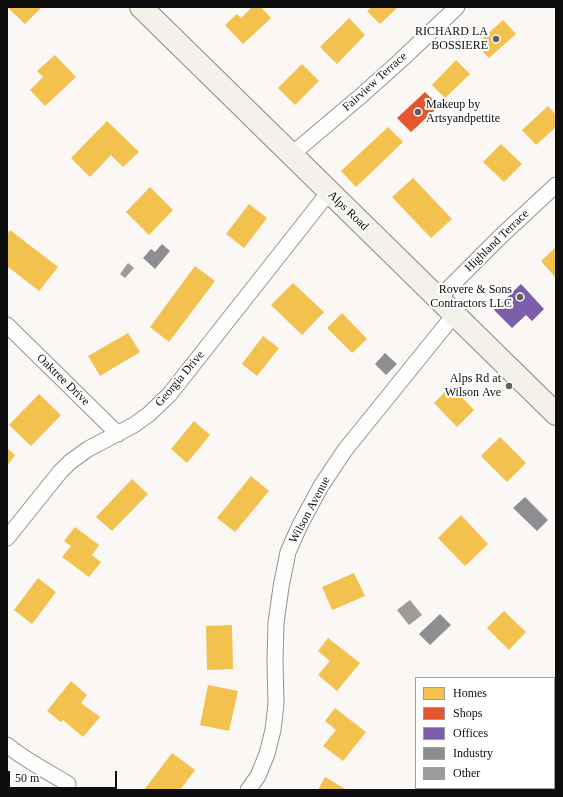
<!DOCTYPE html>
<html>
<head>
<meta charset="utf-8">
<style>
  body { margin:0 }
  #map { position:relative; width:563px; height:797px; overflow:hidden; background:#faf7f4; font-family:Georgia,serif }
  canvas { display:block }
  .frame { position:absolute; inset:0; border:8px solid #0e0e0e; pointer-events:none }
  .legend { position:absolute; left:415px; top:677px; width:140px; height:112px; box-sizing:border-box; background:#fff; border:1px solid #9f9f9f; margin:0; padding:5px 7px; list-style:none; font-size:12px; color:#0e0e0e }
  .legend li { display:flex; align-items:center; gap:8px; height:20px }
  .legend b { width:20px; border:1px solid #9f9f9f }
  .scale { position:absolute; left:8px; top:771px; width:109px; height:18px; box-sizing:border-box; border:2px solid #0e0e0e; border-top:0; padding-left:5px; font-size:12px; line-height:14px; white-space:nowrap; color:#0e0e0e; -webkit-text-stroke:3px #fff; paint-order:stroke }
</style>
</head>
<body>
<div id="map">
<canvas width="563" height="797"></canvas>
<div class="frame"></div>
<ul class="legend">
<li><b style="height:11px;background:#f2c14e"></b>Homes</li>
<li><b style="height:11px;background:#e4572e"></b>Shops</li>
<li><b style="height:11px;background:#7b5ea7"></b>Offices</li>
<li><b style="height:11px;background:#8d8d92"></b>Industry</li>
<li><b style="height:11px;background:#9e9b99"></b>Other</li>
</ul>
<div class="scale">50 m</div>
</div>
<script>
const ctx = document.querySelector('canvas').getContext('2d');
ctx.lineJoin = 'round';
function fillPath(path, color) { ctx.fillStyle = color; ctx.fill(path, 'evenodd'); }
function strokePath(path, color, width, dash) { ctx.strokeStyle = color; ctx.lineWidth = width; ctx.lineCap = dash ? 'butt' : 'round'; ctx.setLineDash(dash || []); ctx.stroke(path); }
function write(font, color, halo, rows, align = 'center') {
  ctx.font = font + ' Georgia,serif'; ctx.lineWidth = 4; ctx.setLineDash([]); ctx.textBaseline = 'middle'; ctx.strokeStyle = halo; ctx.fillStyle = color; for (const [text, x, y, turn = 0] of rows) {
    ctx.save(); ctx.translate(x, y); ctx.rotate((+turn || 0) * Math.PI / 180); ctx.textAlign = isNaN(turn) ? turn : align; if (halo) ctx.strokeText(text, 0, 0); ctx.fillText(text, 0, 0); ctx.restore();
  }
}
const homes = new Path2D(`
  M7,7H42L25,24Z
  M252,7H261L271,18L243,44L225,25L237,14L241,18Z
  M372,7H398L380,24L367,11Z
  M349,18L365,35L337,64L320,47Z
  M503,20L516,34L489,58L476,44Z
  M55,55L76,77L45,106L30,90L43,77L37,71Z
  M456,60L470,74L445,98L432,85Z
  M302,64L319,81L295,105L278,88Z
  M548,106L556,115V127L536,145L522,130Z
  M107,121L139,152L123,167L111,155L90,177L71,158Z
  M388,127L403,142L356,187L341,171Z
  M501,144L522,164L504,182L483,162Z
  M413,178L452,219L431,238L392,197Z
  M150,187L173,210L149,235L126,212Z
  M249,204L267,218L244,248L226,234Z
  M10,230L58,267L39,291L7,266V235Z
  M556,247V278L541,261Z
  M195,266L215,281L169,342L150,327Z
  M293,283L324,312L302,335L271,305Z
  M342,313L367,339L352,353L327,328Z
  M128,333L140,352L100,376L88,356Z
  M263,336L279,348L257,376L242,364Z
  M451,386L474,410L457,427L434,403Z
  M39,394L61,415L31,446L9,425Z
  M194,421L210,435L187,463L171,449Z
  M500,437L526,463L507,482L481,456Z
  M7,448L15,455L7,466Z
  M251,476L269,491L235,532L217,518Z
  M132,479L148,494L112,531L96,517Z
  M461,515L488,544L465,566L438,538Z
  M75,527L99,545L92,555L101,562L89,577L62,557L71,546L64,541Z
  M354,573L365,596L332,610L322,587Z
  M38,578L56,592L32,624L14,610Z
  M504,611L526,632L509,650L487,628Z
  M232,625L233,669L207,670L206,626Z
  M328,638L360,663L337,691L318,675L330,661L318,651Z
  M71,681L87,695L81,703L100,717L83,737L63,720L61,722L47,711Z
  M208,685L238,691L229,731L200,725Z
  M335,708L366,732L343,761L323,746L336,730L325,721Z
  M556,709V747L554,746V712Z
  M172,753L195,770L180,790H144Z
  M325,777L347,790H318Z
  M494,788H529L527,790H492Z`);
const shops = new Path2D(`
  M425,92L439,106L411,132L397,118Z`);
const offices = new Path2D(`
  M521,284L544,309L532,321L526,315L512,328L494,310Z`);
const industry = new Path2D(`
  M162,244L170,251L155,269L143,258L151,249L155,252Z
  M385,353L397,364L386,375L375,364Z
  M525,497L548,520L537,531L513,508Z
  M440,614L451,625L430,645L419,634Z`);
const building = new Path2D(`
  M128,263L134,268L125,278L120,274Z
  M410,600L422,615L409,625L397,610Z`);
const minor = new Path2D(`
  M291,155L362,95L400,61L457,7
  M438,299L500,237L556,185
  M7,325L118,434
  M7,538L60,472L70,462L88,449L134,425L149,414L169,395L329,192
  M7,745C25,760 47,771 68,784
  M248,790L258,776L267,754L273,730L276,704L275,661L276,623L281,587L288,552L300,525L321,486L345,450L454,315`);
const secondary = new Path2D(`
  M141,7L556,414`);
const markers = [
  [496,39,4,"#61605e"],
  [418,112,4,"#61605e"],
  [520,297,4,"#61605e"],
  [509,386,4,"#61605e"]
];
const poiNames = [
  ["RICHARD LA",488,32],
  ["BOSSIERE",488,46],
  ["Makeup by",426,105,"left"],
  ["Artsyandpettite",426,119,"left"],
  ["Rovere & Sons",512,290],
  ["Contractors LLC",512,304],
  ["Alps Rd at",501,379],
  ["Wilson Ave",501,393]
];
const streetNames = [
  ["Fairview Terrace",375,82,-42],
  ["Alps Road",348,211,44],
  ["Highland Terrace",497,241,-44],
  ["Georgia Drive",180,379,-50],
  ["Oaktree Drive",63,380,44],
  ["Wilson Avenue",310,510,-62]
];
fillPath(homes, '#f2c14e');
fillPath(shops, '#e4572e');
fillPath(offices, '#7b5ea7');
fillPath(industry, '#8d8d92');
fillPath(building, '#9e9b99');
strokePath(minor, '#949392', 17);
strokePath(secondary, '#8b8a88', 24);
strokePath(minor, '#fefefd', 15);
strokePath(secondary, '#f4f1eb', 22);
for (const [x, y, r, color] of markers) { const dot = new Path2D(); dot.arc(x, y, r, 0, 2 * Math.PI); ctx.fillStyle = color; ctx.fill(dot); strokePath(dot, '#fff', 1.5); }
write('12px', '#0e0e0e', '#fff', poiNames, 'right');
write('12px', '#0e0e0e', '#fff', streetNames);
</script>
</body>
</html>
